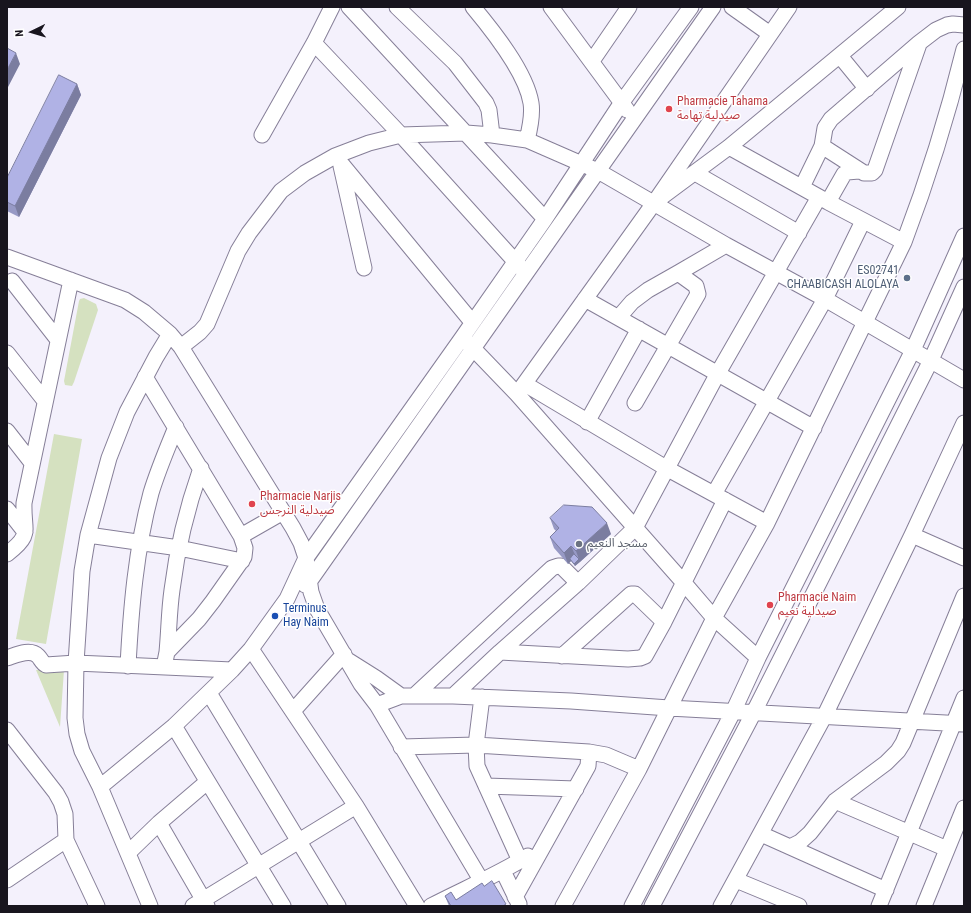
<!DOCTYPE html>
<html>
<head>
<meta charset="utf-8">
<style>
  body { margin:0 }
  #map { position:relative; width:971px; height:913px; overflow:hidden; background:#f4f1fc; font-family:"Roboto Condensed",sans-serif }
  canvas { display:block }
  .frame { position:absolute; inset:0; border:8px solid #18151e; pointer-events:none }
  .north { position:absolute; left:12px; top:12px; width:40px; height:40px; -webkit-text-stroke:3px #fff; paint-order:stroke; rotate:265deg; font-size:11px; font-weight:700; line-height:16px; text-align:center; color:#18151e }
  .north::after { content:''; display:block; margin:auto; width:14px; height:18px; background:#18151e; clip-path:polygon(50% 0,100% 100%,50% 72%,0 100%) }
</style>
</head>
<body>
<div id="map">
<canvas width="971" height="913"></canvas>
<div class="frame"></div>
<div class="north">N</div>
</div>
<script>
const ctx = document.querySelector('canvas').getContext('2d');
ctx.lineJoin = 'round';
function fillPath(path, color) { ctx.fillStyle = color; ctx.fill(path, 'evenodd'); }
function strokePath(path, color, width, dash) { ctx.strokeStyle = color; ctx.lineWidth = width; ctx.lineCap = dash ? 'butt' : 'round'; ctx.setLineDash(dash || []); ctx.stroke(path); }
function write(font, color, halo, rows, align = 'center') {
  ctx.font = font + ' "Roboto Condensed","Noto Sans Arabic",sans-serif'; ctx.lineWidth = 3; ctx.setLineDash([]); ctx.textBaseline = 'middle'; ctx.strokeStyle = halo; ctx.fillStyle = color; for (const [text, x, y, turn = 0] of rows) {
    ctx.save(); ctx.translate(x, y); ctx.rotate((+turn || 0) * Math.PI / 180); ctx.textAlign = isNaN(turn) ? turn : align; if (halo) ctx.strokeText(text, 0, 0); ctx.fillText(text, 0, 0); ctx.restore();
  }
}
const green = new Path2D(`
  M84,298L96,304L98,310L74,382L72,386L65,385L64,381L79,301L80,299Z
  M54,434L82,439L46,644L16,639Z
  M36,670H64L60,727Z`);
const minor = new Path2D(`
  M349,7L545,219
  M397,7L455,63L486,103L489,110L492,135
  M473,7C493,31 526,72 531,103C533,115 530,128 527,140
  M551,7L627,110
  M732,7L770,34
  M314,43L401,135L522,269
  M840,56L867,89
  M592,61L629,7
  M262,135L314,43L332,7
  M822,146L864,173H872L875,170L919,44
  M729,147L828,202L904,242
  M335,156L472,322
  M341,166L364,268
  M695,173L799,233
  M802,187L822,146L825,128L831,119L919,43L936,30L947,25L953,24L964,25
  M663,196L729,147L898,7
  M828,202L844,174L847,172L859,171
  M7,257L125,300L144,312L170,334L181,347L293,528L301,543L306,558L311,592L317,609L361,684L377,705L481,880
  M12,281L58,340
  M585,299L814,428
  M619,317L632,302L648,290L678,273L726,245
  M466,341L517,394L684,583L714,618L758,658
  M181,347L200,332L207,324L238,251L249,233L281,191L305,173L335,156L369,143L401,135L466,133L492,135L527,140L598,171L726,245L825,299L964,380
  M7,353L45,401
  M145,377L241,536
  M525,384L666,468L767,523
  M517,394L654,203L789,7
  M635,403L698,294L696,286L678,273
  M587,422L639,329
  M7,431L32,463
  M714,494L825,299L863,221
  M7,509L25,532
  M88,535L179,548L242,561
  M912,535L964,558
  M7,554C33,534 23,532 24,503L71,280
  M305,585L309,582L713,7
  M251,649L356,806L417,906
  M167,652C169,631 169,611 172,590C177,549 187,508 201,468
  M500,652L628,659L640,658L645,656L664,622L725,500
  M562,656L631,594H635L664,622
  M7,658C16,655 30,648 38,656C41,659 42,663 46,665L76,663L232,670
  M349,661L376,678L401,696
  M128,666C131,608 136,549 151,493C158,470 167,449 176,427
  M164,667L167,652L199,619L213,601L244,557L245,548L241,536L283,512
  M209,693L338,906
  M415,695L552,568L558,566H561L578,583
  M453,696L500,652L578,583L635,528L718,373L819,197
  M482,697L476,745L477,766L520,861
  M377,705L401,696H453L571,701L669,708L964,724
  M293,711L344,654
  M174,726L283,906
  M7,730L56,793L61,802L65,814L66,840L97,906
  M401,747L476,745L589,752L606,755L639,769
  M486,786L576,789
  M100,787L174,726L232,670L251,649L287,599L306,558L462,338L545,219L622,102L691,7
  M835,801L947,849
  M159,823L207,906
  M761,834L886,890
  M790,847L800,842L810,833L835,801L886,763L898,751L903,743L964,596
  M128,853L159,823L207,782
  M503,871L519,904
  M7,880L66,840
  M736,880L799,906
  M515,897L588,766L589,752
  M150,906L100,787L82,751L77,734L75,718L76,663L82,571L88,535L109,458L127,412L156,357L170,334
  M193,906L356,806
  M431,906C464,889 497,875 528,856
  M563,906L639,769L714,618L767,523L904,242C928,179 948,114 964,49
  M632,906L733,712L758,658L913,350L964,236
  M652,906L754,712L931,360L964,287
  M721,906L824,717L912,535L964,423
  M879,906L964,698
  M924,906L964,808`);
const wall = new Path2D(`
  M77,84L81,95L19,217L7,211V178Z
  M550,518L611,534L575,566L571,561L568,564L554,548L550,537L556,531L554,529Z
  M484,886L506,906H449L445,896L456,900Z`);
const shadedWall = new Path2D(`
  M16,53L20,64L7,89V70Z
  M77,84L81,95L19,217L15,206Z
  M607,523L611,534L580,562L576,551Z
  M571,546L576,557L570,559L571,561L568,564L564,553Z
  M579,559L580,562L575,566L574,564Z`);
const building = new Path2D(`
  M7,48L16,53L7,70Z
  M59,75L77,84L15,206L7,202V178Z
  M564,505L592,507L607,523L576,551L571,546L564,553L550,537L559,528L550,518Z
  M574,554L579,559L574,564L570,559Z
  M492,881L506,904L503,906H451L445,896L451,892L456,900L482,883L484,886Z`);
const markers = [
  [669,109,4,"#e0444e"],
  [907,278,4,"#5c6f8a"],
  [252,504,4,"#e0444e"],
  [579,544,4,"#6b7280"],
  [770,605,4,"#e0444e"],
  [275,616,4,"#1a4fb4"]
];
const healthNames = [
  ["Pharmacie Tahama",677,102],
  ["صيدلية تهامة",677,116],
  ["Pharmacie Narjis",260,497],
  ["صيدلية النرجس",260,511],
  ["Pharmacie Naim",778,598],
  ["صيدلية نعيم",778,612]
];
const serviceNames = [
  ["ES02741",899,271],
  ["CHAABICASH ALOLAYA",899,285]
];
const worshipNames = [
  ["مسجد النعيم",587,544]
];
const transitNames = [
  ["Terminus",283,609],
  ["Hay Naim",283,623]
];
fillPath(green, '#d5e1c0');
strokePath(minor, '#867f98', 17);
strokePath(minor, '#fff', 15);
fillPath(wall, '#9799c5');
fillPath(shadedWall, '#7b7da0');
fillPath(building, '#b0b2e5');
strokePath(building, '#7b7da0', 1);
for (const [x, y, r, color] of markers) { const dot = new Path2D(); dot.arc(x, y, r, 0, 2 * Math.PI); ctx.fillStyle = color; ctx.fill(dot); strokePath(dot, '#fff', 1.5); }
write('12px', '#be3a42', '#fff', healthNames, 'left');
write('12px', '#4e5e75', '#fff', serviceNames, 'right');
write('12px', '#5b616d', '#fff', worshipNames, 'left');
write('12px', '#164399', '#fff', transitNames, 'left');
</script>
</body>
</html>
